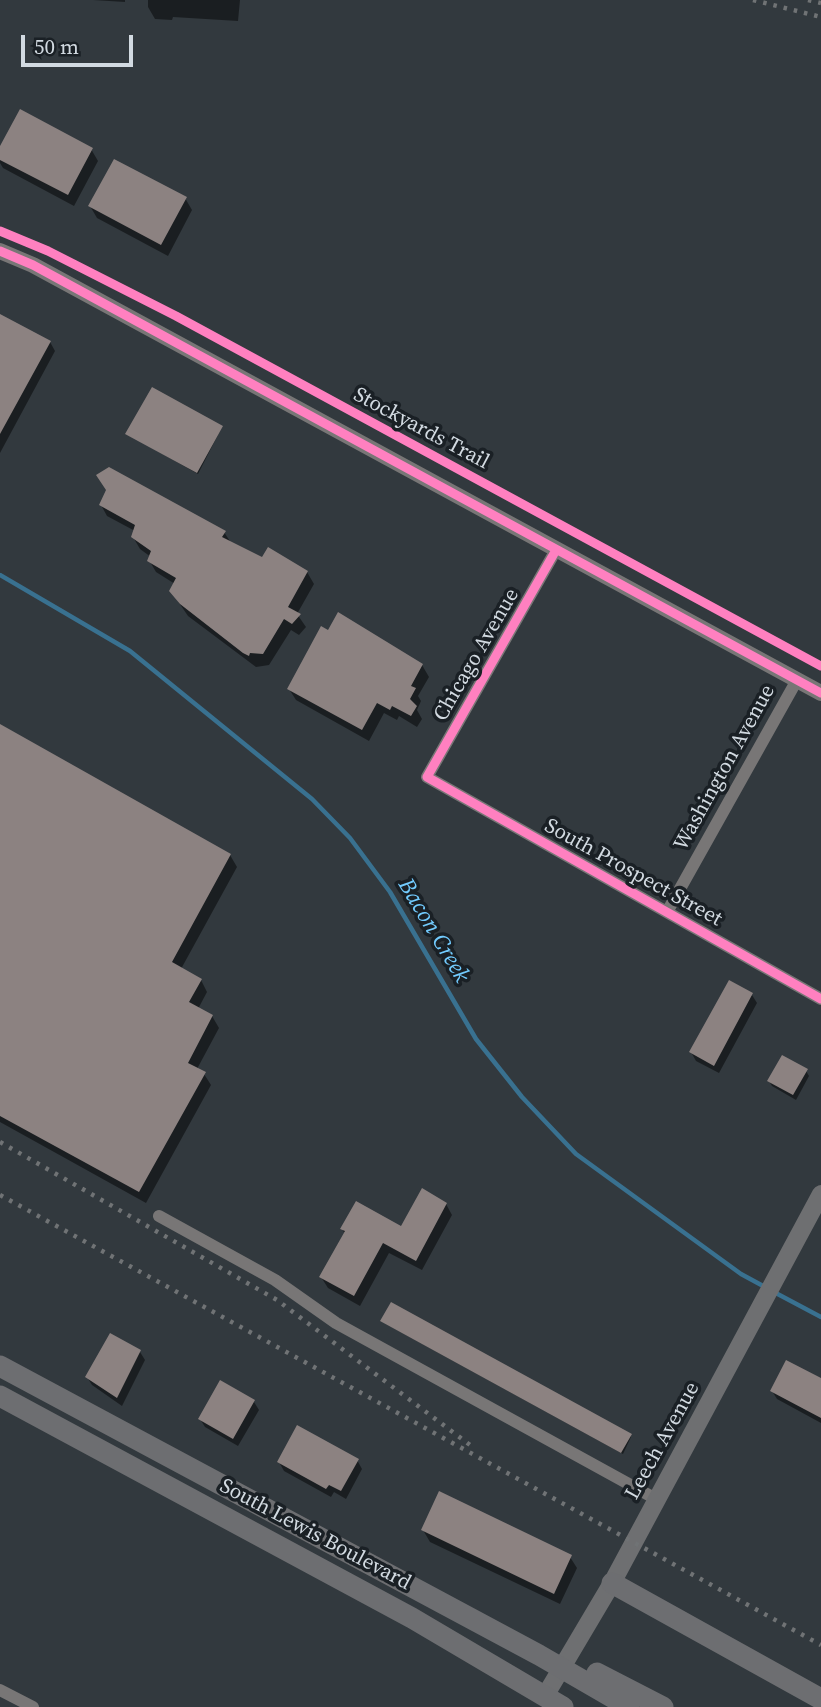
<!DOCTYPE html>
<html>
<head>
<meta charset="utf-8">
<style>
  body { margin:0 }
  #map { position:relative; width:821px; height:1707px; overflow:hidden; background:#32393e; font-family:"Source Serif 4",serif }
  canvas { display:block }
  .scale { position:absolute; left:21px; top:35px; width:112px; height:32px; box-sizing:border-box; border:4px solid #d2dae1; border-top:0; padding-left:9px; font-size:21px; line-height:24px; white-space:nowrap; color:#d2dae1; -webkit-text-stroke:5px #1a2025; paint-order:stroke }
</style>
</head>
<body>
<div id="map">
<canvas width="821" height="1707"></canvas>
<div class="scale">50 m</div>
</div>
<script>
const ctx = document.querySelector('canvas').getContext('2d');
ctx.lineJoin = 'round';
function fillPath(path, color) { ctx.fillStyle = color; ctx.fill(path, 'evenodd'); }
function strokePath(path, color, width, dash) { ctx.strokeStyle = color; ctx.lineWidth = width; ctx.lineCap = dash ? 'butt' : 'round'; ctx.setLineDash(dash || []); ctx.stroke(path); }
function write(font, color, halo, rows, align = 'center') {
  ctx.font = font + ' "Source Serif 4",serif'; ctx.lineWidth = 7; ctx.setLineDash([]); ctx.textBaseline = 'middle'; ctx.strokeStyle = halo; ctx.fillStyle = color; for (const [text, x, y, turn = 0] of rows) {
    ctx.save(); ctx.translate(x, y); ctx.rotate((+turn || 0) * Math.PI / 180); ctx.textAlign = isNaN(turn) ? turn : align; if (halo) ctx.strokeText(text, 0, 0); ctx.fillText(text, 0, 0); ctx.restore();
  }
}
const shadow = new Path2D(`
  M93,0H125V2Z
  M148,0H240L238,21L173,17L172,20L155,19L148,7Z
  M91,149L98,161L74,206L3,168L0,163V150Z
  M185,198L192,210L168,256L97,218L90,206Z
  M0,316L50,342L55,351L0,453Z
  M222,427L198,474L127,434Z
  M101,505L224,532L231,543L263,560L307,572L314,584L297,614L306,627L299,635L291,630L269,665L256,667L188,616L171,591L175,584L156,572L149,560L151,557L140,549L133,537L135,531L107,516Z
  M329,633L422,665L429,677L418,696L421,701L417,710L422,719L417,727L399,716L397,720L384,713L369,741L296,700L289,689Z
  M0,726L230,855L237,867L181,969L201,980L207,992L198,1009L212,1016L219,1028L197,1069L204,1074L211,1085L146,1203L0,1122Z
  M752,995L757,1003L719,1073L696,1061L691,1052Z
  M806,1071L809,1076L796,1100L772,1086L769,1081Z
  M446,1204L452,1215L422,1270L389,1253L360,1306L328,1288L321,1277L345,1234L342,1229L402,1228Z
  M384,1323L630,1435L631,1437L623,1454Z
  M140,1352L145,1360L122,1406L92,1385L87,1377Z
  M821,1380V1423L777,1399L772,1391Z
  M254,1402L259,1410L238,1446L205,1427L200,1419Z
  M357,1460L362,1469L346,1499L334,1492L331,1497L284,1471L279,1462Z
  M423,1530L570,1557L577,1568L560,1604L430,1542Z`);
const stream = new Path2D(`
  M0,575L130,651L312,799L350,838L390,892L476,1039L522,1097L576,1154L741,1274L765,1287
  M772,1291L821,1317`);
const building = new Path2D(`
  M20,109L93,148L68,195L0,160V146Z
  M114,159L187,197L161,245L88,206Z
  M0,314L51,341L0,434Z
  M152,387L223,426L197,473L125,434Z
  M109,467L226,531L222,537L262,557L268,547L308,571L288,607L301,614L292,624L284,619L263,654L250,653L249,656L243,653L180,604L169,591L176,578L147,561L151,551L131,537L135,525L99,505L106,490L96,475Z
  M338,612L423,664L411,686L416,688L410,699L417,706L411,716L392,706L390,710L377,703L362,730L287,689L321,626L328,630Z
  M0,724L231,854L172,962L202,979L189,1002L213,1015L188,1063L206,1072L139,1192L0,1116Z
  M729,980L753,993L714,1066L689,1052Z
  M782,1055L808,1069L793,1095L767,1081Z
  M422,1188L447,1203L416,1261L383,1243L354,1296L319,1277L345,1231L340,1229L356,1201L401,1226Z
  M391,1302L632,1434L621,1453L380,1321Z
  M110,1333L141,1350L117,1398L85,1377Z
  M786,1360L821,1378V1418L770,1391Z
  M220,1380L255,1400L233,1439L198,1419Z
  M297,1425L359,1459L341,1491L329,1485L326,1489L277,1462Z
  M439,1491L572,1555L554,1594L421,1530Z`);
const minor = new Path2D(`
  M556,550L427,777L821,999
  M667,912L797,680
  M159,1216L275,1280L336,1323L656,1499
  M0,1690L33,1707`);
const tertiary = new Path2D(`
  M0,251L33,265L821,693`);
const secondary = new Path2D(`
  M545,1696L612,1583L821,1194`);
const primary = new Path2D(`
  M0,1366L539,1655L629,1707
  M0,1396L412,1618L563,1707
  M612,1583L821,1699
  M597,1673L663,1707`);
const rail = new Path2D(`
  M753,0L821,17
  M808,0L821,3
  M0,1142L277,1300L470,1445
  M0,1195L821,1645`);
const cycleway = new Path2D(`
  M0,231L48,251L176,316L821,666
  M0,251L33,265L821,693
  M556,550L427,777L821,999`);
const streetNames = [
  ["Stockyards Trail",421,429,28],
  ["Chicago Avenue",477,655,-60],
  ["Washington Avenue",725,768,-61],
  ["South Prospect Street",633,873,29],
  ["Leech Avenue",663,1441,-61],
  ["South Lewis Boulevard",315,1535,28]
];
const waterNames = [
  ["Bacon Creek",433,931,59]
];
fillPath(shadow, '#0007');
strokePath(stream, '#397190', 4.5);
fillPath(building, '#8c8281');
strokePath(minor, '#787676', 12);
strokePath(tertiary, '#787676', 16);
strokePath(secondary, '#6e6f71', 18);
strokePath(primary, '#6d6e71', 21);
strokePath(rail, '#707375', 4.5, [3.5, 7]);
strokePath(cycleway, '#ff80c0', 9);
write('21px', '#d2dae1', '#1a2025', streetNames);
write('italic 23px', '#72cbfe', '#1a2025', waterNames);
</script>
</body>
</html>
